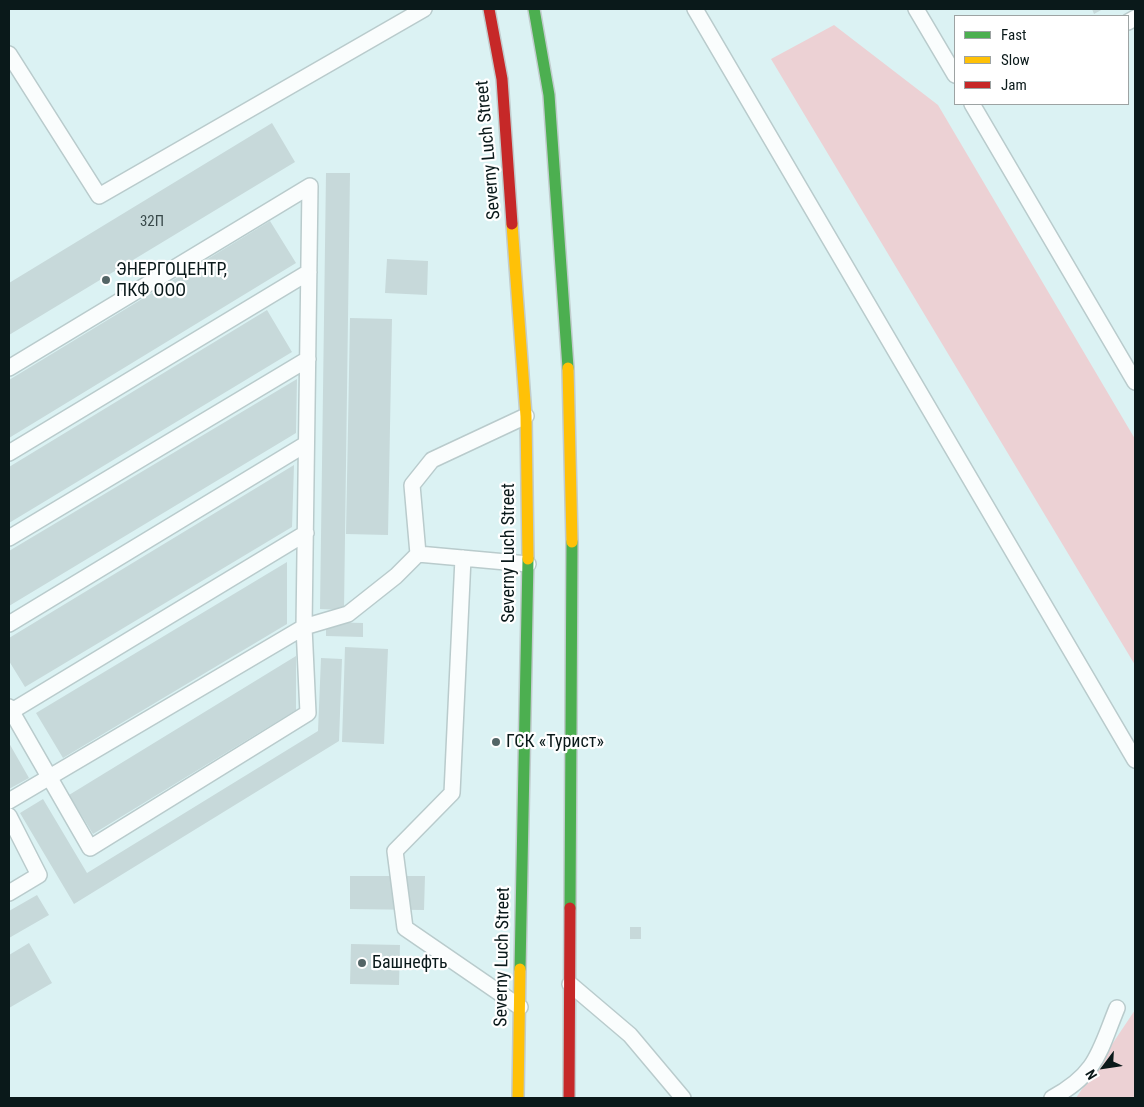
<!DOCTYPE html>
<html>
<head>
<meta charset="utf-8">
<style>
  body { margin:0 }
  #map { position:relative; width:1144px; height:1107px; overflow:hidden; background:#dbf2f3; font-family:"Roboto Condensed",sans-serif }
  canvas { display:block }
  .frame { position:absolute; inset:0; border:10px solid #0a191a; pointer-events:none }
  .legend { position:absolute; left:954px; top:15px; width:175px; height:90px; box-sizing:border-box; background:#fff; border:1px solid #9da3a3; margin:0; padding:6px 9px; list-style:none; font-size:15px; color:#0a191a }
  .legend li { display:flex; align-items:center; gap:10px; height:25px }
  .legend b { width:25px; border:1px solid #9da3a3 }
  .north { position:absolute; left:1079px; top:1042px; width:50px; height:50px; -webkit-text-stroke:4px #fff; paint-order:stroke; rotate:239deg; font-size:14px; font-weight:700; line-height:20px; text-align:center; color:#0a191a }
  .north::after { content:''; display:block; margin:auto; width:18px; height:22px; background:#0a191a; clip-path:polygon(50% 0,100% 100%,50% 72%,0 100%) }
</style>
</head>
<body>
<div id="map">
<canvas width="1144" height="1107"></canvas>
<div class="frame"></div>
<ul class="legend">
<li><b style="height:6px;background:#4caf50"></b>Fast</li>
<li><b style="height:6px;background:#ffc107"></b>Slow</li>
<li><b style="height:6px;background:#c62828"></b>Jam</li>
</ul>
<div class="north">N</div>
</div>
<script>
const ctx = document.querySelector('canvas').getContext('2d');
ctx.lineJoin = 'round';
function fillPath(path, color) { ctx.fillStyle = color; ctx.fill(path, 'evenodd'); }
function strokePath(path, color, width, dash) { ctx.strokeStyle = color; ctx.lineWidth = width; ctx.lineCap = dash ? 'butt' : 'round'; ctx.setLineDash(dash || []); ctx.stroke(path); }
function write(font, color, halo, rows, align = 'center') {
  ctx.font = font + ' "Roboto Condensed",sans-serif'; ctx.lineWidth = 4.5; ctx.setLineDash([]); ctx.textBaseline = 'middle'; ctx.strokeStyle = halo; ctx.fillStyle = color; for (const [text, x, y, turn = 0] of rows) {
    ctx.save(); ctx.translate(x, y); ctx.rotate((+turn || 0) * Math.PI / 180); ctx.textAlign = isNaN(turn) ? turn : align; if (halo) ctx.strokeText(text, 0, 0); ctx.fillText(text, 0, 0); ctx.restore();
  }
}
const green = new Path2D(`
  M834,25L938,105L1135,439V665L771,59Z
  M1135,1010V1098H1076Z`);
const building = new Path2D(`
  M1092,9H1103L1094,14Z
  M272,123L295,162L9,335V283Z
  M326,173H350L344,610L320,609Z
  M270,221L296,263L9,438V380Z
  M387,259L428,261L427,295L385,293Z
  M267,310L292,352L9,523V467Z
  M350,318L392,319L388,535L346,534Z
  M297,379L296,433L9,606V551Z
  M294,465L292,527L25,687L9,661V638Z
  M287,562V624L63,758L36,713Z
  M326,622L363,623V637L326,636Z
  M345,647L388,649L384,744L342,742Z
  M296,656V710L93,834L69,795Z
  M321,658L342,659L339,741L74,904L20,813L43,799L87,873L318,731Z
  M9,743L29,778L9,789Z
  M350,876H425L424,910L350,909Z
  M37,895L49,915L9,938V911Z
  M630,927H641V939H630Z
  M29,943L52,983L9,1008V955Z
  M351,944L400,945L399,985L350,984Z`);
const lane = new Path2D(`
  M695,9L1135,760
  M916,9L955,75
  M1128,22L1135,18
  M9,54L99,196L424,9
  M972,104L1135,382
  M9,368L310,186L304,627L308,713L90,848L9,707
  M9,453L309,272
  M9,538L308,359
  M418,554L412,485L432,460L526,416
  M463,558L452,793L395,851L405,928L520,1007
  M9,624L306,444
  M12,711L306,533
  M9,801L304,627L348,614L396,576L418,554L528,564
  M9,816L39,875L9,893
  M570,984L630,1035L683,1098
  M1052,1098C1097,1074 1099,1052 1117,1008`);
const fast = new Path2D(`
  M534,9L549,95L568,368
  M570,908L572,542
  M520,969L528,559`);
const slow = new Path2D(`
  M512,224L526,416L528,559
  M568,368L572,542
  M518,1098L520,969`);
const jam = new Path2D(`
  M489,9L502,79L512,224
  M569,1098L570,908`);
const markers = [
  [106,280,5,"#536566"],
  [496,742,5,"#536566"],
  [362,963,5,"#536566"]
];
const numberNames = [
  ["32П",152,222]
];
const streetNames = [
  ["Severny Luch Street",489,150,-95],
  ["Severny Luch Street",509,553,-90],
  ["Severny Luch Street",503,957,-89]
];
const poiNames = [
  ["ЭНЕРГОЦЕНТР,",116,270],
  ["ПКФ ООО",116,291],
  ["ГСК «Турист»",506,742],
  ["Башнефть",372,963]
];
fillPath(green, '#ecd1d4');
fillPath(building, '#c7d9da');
strokePath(lane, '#b9cbcc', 18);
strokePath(fast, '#c1cccd', 14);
strokePath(slow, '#c1cccd', 14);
strokePath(jam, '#c1cccd', 14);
strokePath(lane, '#fafdfd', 15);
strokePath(fast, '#4caf50', 11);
strokePath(slow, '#ffc107', 11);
strokePath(jam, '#c62828', 11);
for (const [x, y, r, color] of markers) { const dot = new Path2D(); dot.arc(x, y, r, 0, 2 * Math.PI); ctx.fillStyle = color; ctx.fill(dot); strokePath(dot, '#fff', 2); }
write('15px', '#39494a', null, numberNames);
write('18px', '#0a191a', '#fff', streetNames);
write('18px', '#0a191a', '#fff', poiNames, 'left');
</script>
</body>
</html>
